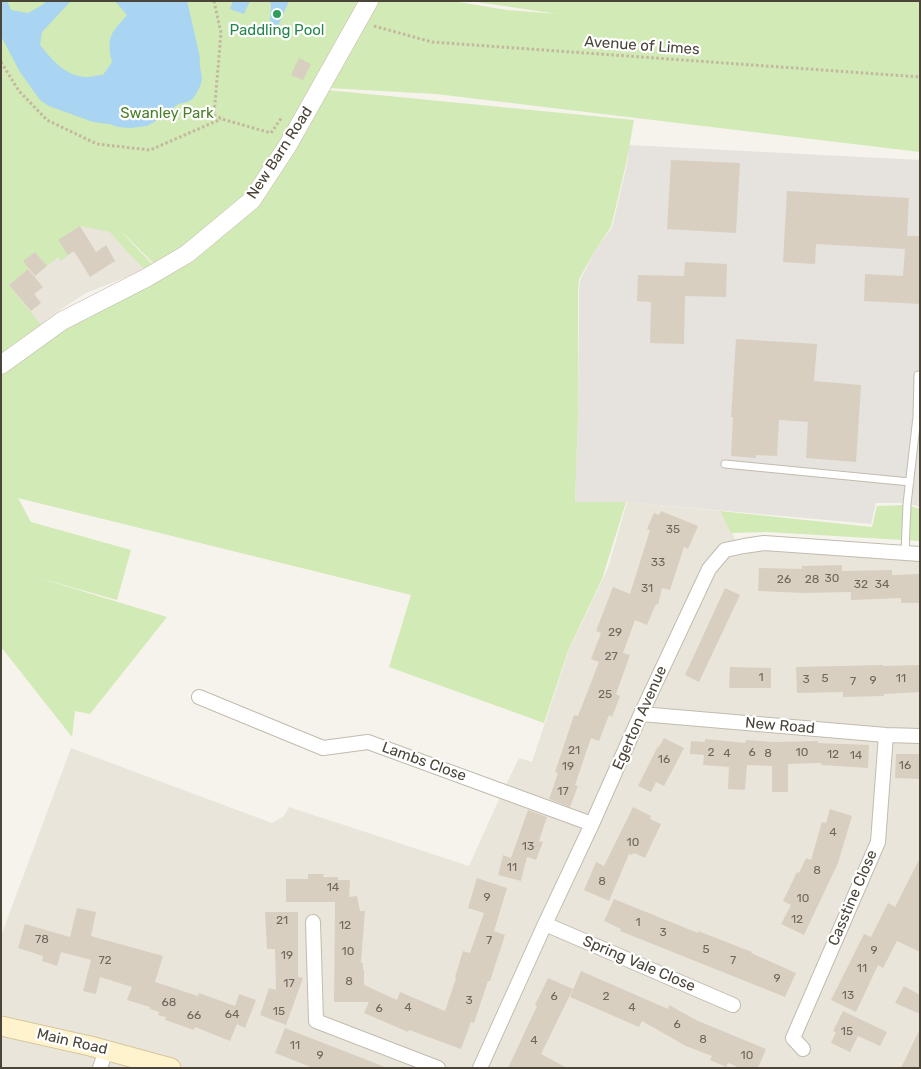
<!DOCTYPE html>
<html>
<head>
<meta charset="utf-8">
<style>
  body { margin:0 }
  #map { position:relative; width:921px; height:1069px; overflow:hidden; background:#f6f3ec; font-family:Rubik,sans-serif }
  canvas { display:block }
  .frame { position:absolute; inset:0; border:2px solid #4b4439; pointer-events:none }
</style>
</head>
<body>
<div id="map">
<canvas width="921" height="1069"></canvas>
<div class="frame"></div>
</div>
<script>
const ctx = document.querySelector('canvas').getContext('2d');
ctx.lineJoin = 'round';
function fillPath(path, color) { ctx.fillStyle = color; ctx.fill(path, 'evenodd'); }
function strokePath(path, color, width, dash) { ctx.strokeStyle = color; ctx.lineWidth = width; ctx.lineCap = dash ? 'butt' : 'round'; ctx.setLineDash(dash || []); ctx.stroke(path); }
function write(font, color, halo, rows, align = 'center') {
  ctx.font = font + ' Rubik,sans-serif'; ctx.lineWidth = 4.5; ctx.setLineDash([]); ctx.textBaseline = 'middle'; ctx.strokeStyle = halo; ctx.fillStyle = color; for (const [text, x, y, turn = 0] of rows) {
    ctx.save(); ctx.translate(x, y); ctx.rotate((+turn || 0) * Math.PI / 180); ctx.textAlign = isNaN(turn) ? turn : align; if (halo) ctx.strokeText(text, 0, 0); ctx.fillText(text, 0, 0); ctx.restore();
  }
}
const residential = new Path2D(`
  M33,147L155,266L86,293L60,310L12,351L1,337V172Z
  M627,502L721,511L739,547L920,552V1068H1V936L71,748L272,823L284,816L289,807L469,866L500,797L519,758L532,762L569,650L608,568Z`);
const industrial = new Path2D(`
  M629,145L920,160V507L907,503H876L871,524L626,502L575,505L578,415L579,290L580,280L596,249L612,228L627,164Z`);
const green = new Path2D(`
  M1,1H361L283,145L244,199L215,223L156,266L119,229L154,267L147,271L129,254L110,232L80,226L59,240L68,255L61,261L58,257L47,266L35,252L24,261L29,268L9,285L41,325L11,348L8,344L12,351L1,359Z
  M375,1H453L507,10L558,14L470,1H920V152L436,94L328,88Z
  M327,90L634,120L626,164L611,227L596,249L579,279L578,291V416L575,502H626L602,579L568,651L544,723L389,667L411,595L18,498L31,522L131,550L117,600L36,577L167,617L90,714L75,711L72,737L1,647V371L37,344L224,232Z
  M907,505L920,509V541L767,532L731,533L720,511L872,527L877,506Z`);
const water = new Path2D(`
  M1,1H7L11,10L28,13L44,4L45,1H74L69,3L42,32L40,45C52,60 66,77 87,77C92,77 98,75 103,75L112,62C106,36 111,34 127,15L115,1H187L200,57C198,73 207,76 197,92C196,94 194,98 192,99C187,104 179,102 174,107V113L168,117L159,114L156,121L147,126L130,128L118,127L109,124L93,122L49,106L40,100L20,72L1,36Z
  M233,1H250L244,14L230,9Z
  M269,1H289L278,26L270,23L271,4Z`);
const building = new Path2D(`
  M299,58L311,64L303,80L291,75Z
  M671,160L740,163L736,233L667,229Z
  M787,191L909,198L907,236H920V304L864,301L865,274L903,276L905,249L816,244L815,264L783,262Z
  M80,226L96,252L106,245L115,261L90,277L74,251L68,255L58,240Z
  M35,252L47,266L35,276L23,261Z
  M685,262L727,264L726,297L685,296L684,344L650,343L651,302L637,301L638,275L684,276Z
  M28,269L43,287L34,294L41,303L31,311L9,285Z
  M736,339L817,344L814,381L861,385L856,462L806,458L808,422L779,420L777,456L756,455V458L731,456L733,417H731Z
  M661,511L698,526L688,549L684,547L670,590L662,588L658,605L656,604L647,625L635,620L623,653L630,655L616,694L620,696L612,717L609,715L599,741L591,738L575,785L578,786L570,807L549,799L558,773L555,772L574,715L578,716L599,662L591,659L601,633L596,631L613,587L630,594L650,530L647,529L654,513L659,515Z
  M842,565V571L892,570V575L920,574V603H901V598L851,600V592L803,593L758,591L759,568L802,569V566Z
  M725,588L740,595L699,682L685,675Z
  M883,665V666L920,665V692L884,694V696L843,697V692L797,693L796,667Z
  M730,667L771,668V688H729Z
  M664,738L684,748L664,786L656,782L651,792L638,786L658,746L659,747Z
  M705,739L745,743L746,740L774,742L818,741V743L869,745L868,768L821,765V763L788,764V792H772V766L747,765L745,790L728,789L729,767L703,765L704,755L690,754L691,741L705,742Z
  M896,754H920V779L895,778Z
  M633,807L651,816L650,819L661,824L645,858L634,853L632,855L629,854L609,901L584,890L596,862L604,866Z
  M830,809L852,816L838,863L804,935L781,924L791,905L783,901L797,872L799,873L806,858L811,860L822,822L826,823Z
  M528,810L547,817L539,841L543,842L536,860L527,857L521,881L498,875L503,855L511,858Z
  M920,858V952L897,941L883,968L878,965L856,1012L831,1000L864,934L871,937L888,903L895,907Z
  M308,874H324L323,877H338V880H350L349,897L357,896L360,911H365L361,963H363V970H364V985L397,1000L400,992L445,1011L456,978L455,977L463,951L470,953L484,913L468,908L477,878L507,888L494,931L505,935L490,981H488L474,1023L471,1022L461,1049L409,1030L408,1032L364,1013L369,1002H334L335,902H286V879H308Z
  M614,899L698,933V931L752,952L751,953L796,973L785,997L620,931L621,929L604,921Z
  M77,908L96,912L91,936L163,956L155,982L198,996L199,993L235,1006L239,994L256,1000L245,1028L237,1024L230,1041L195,1027L194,1030L165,1020L166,1017L158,1015L159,1012L150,1009V1007L127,1000L132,987L100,977L96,994L83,991L91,960L61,952L57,966L42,961L43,956L18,948L25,924L70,937Z
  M265,912H298V977L303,978L286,1025L260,1015L269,988L276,990L275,949H267Z
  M581,971L668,1009L669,1005L696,1020L766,1049L758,1068H740L728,1063L726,1067L710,1060L712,1056L686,1046L642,1021L639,1027L570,997Z
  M548,978L573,989L541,1054L567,1068H508L537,1006L535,1005Z
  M904,986L920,995V1014L895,1003Z
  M843,1011L887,1032L880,1046L858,1036L850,1052L831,1043L836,1032L833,1031Z
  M285,1028L385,1067V1068H313L275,1053Z
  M920,1029V1068H901Z`);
const path = new Path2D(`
  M214,1L221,33L214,115L222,119L271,133L282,117
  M374,26L432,42L920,77
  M1,62L19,91L47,120L97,144L150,150L221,119`);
const service = new Path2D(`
  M725,464L910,482
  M905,553L907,504L917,417L918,375H920`);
const minor = new Path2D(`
  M199,697L323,748L368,742L592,824
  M641,714L886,735L920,736
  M313,922L316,1021L438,1068
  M545,924L733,1005
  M803,1049L793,1038L878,842L886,735
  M100,1068L106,1050
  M480,1068L545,924L592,824L641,714L709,569L725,550L744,546L764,543L920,554`);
const tertiary = new Path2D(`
  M1,365L62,321L146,278L187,254L252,200L288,145L369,1`);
const secondary = new Path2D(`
  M1,1026L90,1046L171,1068`);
const markers = [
  [277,14,5,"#2e9e5b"]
];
const numberNames = [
  ["35",673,530],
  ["33",658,563],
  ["30",832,579],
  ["26",784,580],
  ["28",812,580],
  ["32",861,585],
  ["34",882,585],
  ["31",647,589],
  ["29",615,633],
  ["27",611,657],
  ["1",761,678],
  ["5",825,679],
  ["11",901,679],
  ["3",806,680],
  ["9",873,681],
  ["7",853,682],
  ["25",605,695],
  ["21",574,751],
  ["2",711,753],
  ["6",752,753],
  ["10",802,753],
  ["4",727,754],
  ["8",768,754],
  ["12",833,755],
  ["14",856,756],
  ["16",664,760],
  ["16",905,766],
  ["19",568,767],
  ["17",563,792],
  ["4",833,833],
  ["10",633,843],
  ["13",528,847],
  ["11",512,868],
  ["8",817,871],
  ["8",602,882],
  ["14",333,888],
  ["9",487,898],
  ["10",803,899],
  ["12",797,920],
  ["21",282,921],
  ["1",638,923],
  ["12",345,926],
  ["3",663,933],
  ["78",42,940],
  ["7",489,941],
  ["5",706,950],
  ["9",874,951],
  ["10",348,952],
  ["19",287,956],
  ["72",105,961],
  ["7",733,961],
  ["11",862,969],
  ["9",777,979],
  ["8",349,982],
  ["17",289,984],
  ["13",848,996],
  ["6",554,997],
  ["2",606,997],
  ["3",469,1001],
  ["68",169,1003],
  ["4",408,1008],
  ["4",632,1008],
  ["6",379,1009],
  ["15",279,1012],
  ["64",232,1015],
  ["66",194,1016],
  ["6",677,1025],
  ["15",847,1032],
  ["8",703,1040],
  ["4",534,1041],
  ["11",295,1046],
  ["9",320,1056],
  ["10",747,1056]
];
const leisureNames = [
  ["Paddling Pool",277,31]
];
const streetNames = [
  ["Avenue of Limes",642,46,4],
  ["New Barn Road",280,153,-57],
  ["Egerton Avenue",640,718,-66],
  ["New Road",780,726,5],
  ["Lambs Close",424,762,20],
  ["Casstine Close",853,898,-67],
  ["Spring Vale Close",639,964,23],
  ["Main Road",72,1042,13]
];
const parkNames = [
  ["Swanley Park",167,114]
];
fillPath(residential, '#eae5da');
fillPath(industrial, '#e6e2dd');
fillPath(green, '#d2eab5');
fillPath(water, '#a9d4f2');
fillPath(building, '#d8cfc1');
strokePath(service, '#c2bbae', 9);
strokePath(minor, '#c2bbae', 16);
strokePath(tertiary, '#c2bbae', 19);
strokePath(secondary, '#d6c79b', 21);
strokePath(path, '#c4b79f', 3, [2.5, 2.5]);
strokePath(service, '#fff', 7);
strokePath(minor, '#fff', 14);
strokePath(tertiary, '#fff', 18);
strokePath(secondary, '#fff3cd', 19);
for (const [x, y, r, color] of markers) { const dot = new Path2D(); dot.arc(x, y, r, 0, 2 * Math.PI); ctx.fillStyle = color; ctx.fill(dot); strokePath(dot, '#fff', 2); }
write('12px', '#6e675b', null, numberNames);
write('15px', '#27864d', '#fff', leisureNames);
write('15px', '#4b4439', '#fff', streetNames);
write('15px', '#4a7f2a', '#fff', parkNames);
</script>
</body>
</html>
